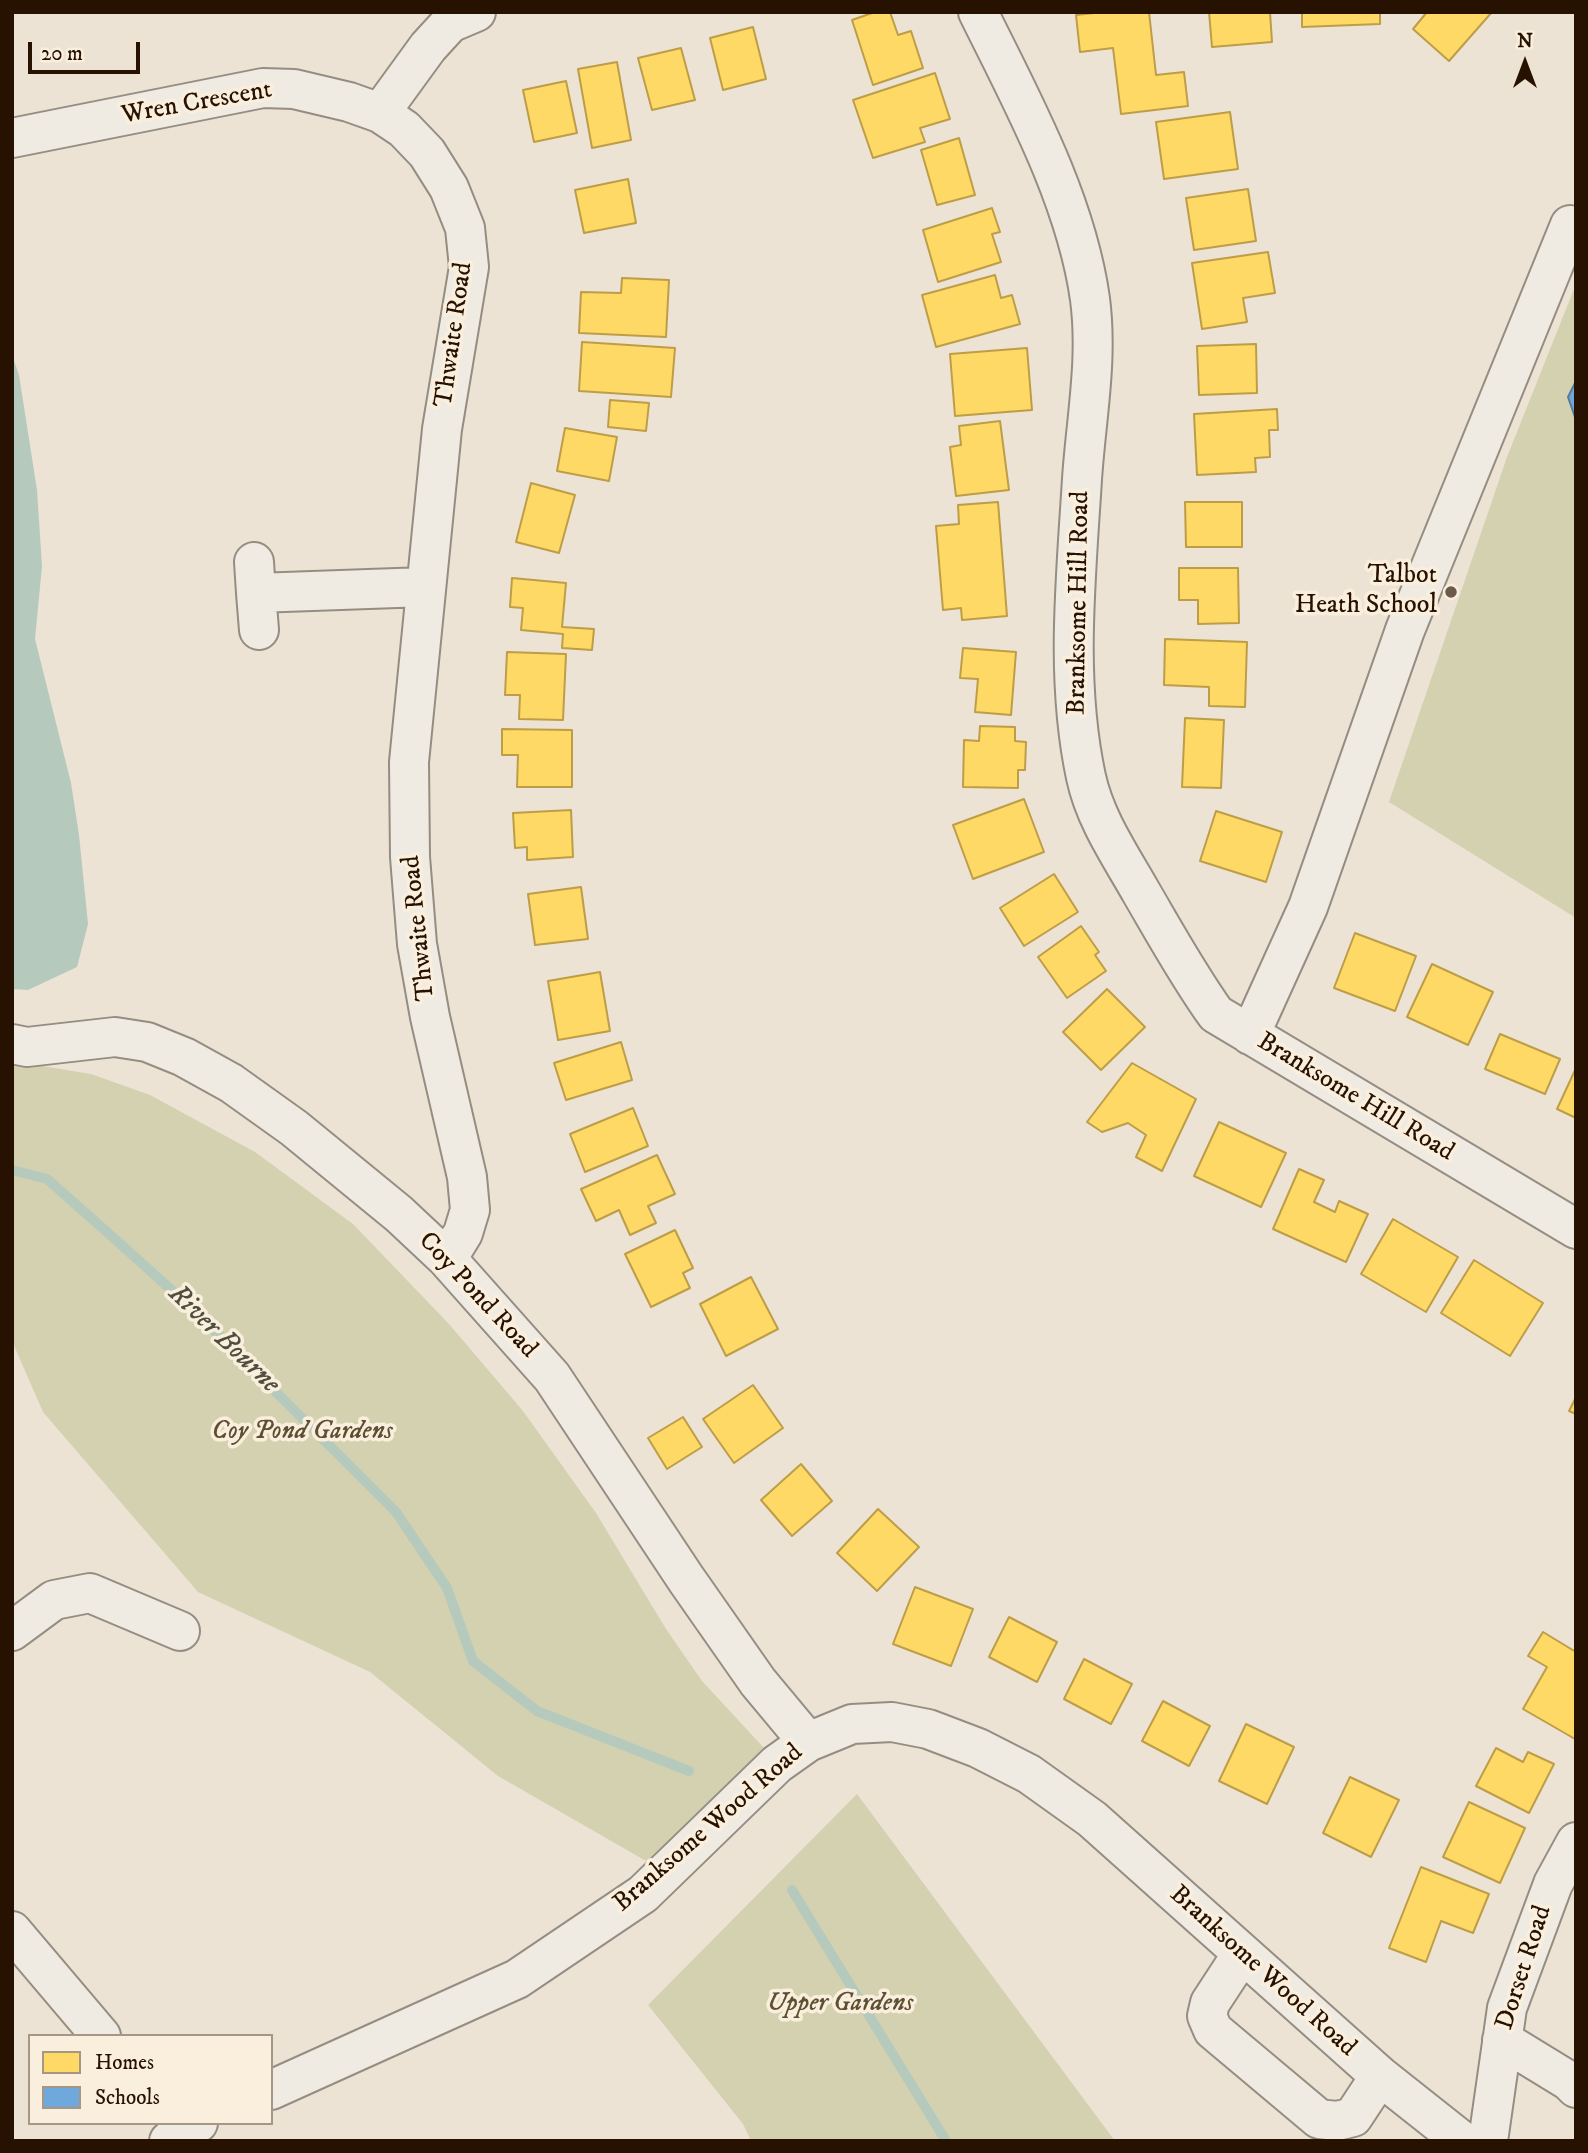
<!DOCTYPE html>
<html>
<head>
<meta charset="utf-8">
<style>
  body { margin:0 }
  #map { position:relative; width:1588px; height:2153px; overflow:hidden; background:#ece3d4; font-family:"IM FELL DW Pica",serif }
  canvas { display:block }
  .frame { position:absolute; inset:0; border:14px solid #271100; pointer-events:none }
  .legend { position:absolute; left:28px; top:2034px; width:245px; height:91px; box-sizing:border-box; background:#faeedc; border:2px solid #a69684; margin:0; padding:9px 12px; list-style:none; font-size:21px; color:#271100 }
  .legend li { display:flex; align-items:center; gap:14px; height:35px }
  .legend b { width:35px; border:2px solid #a69684 }
  .north { position:absolute; left:1490px; top:28px; width:70px; height:70px; -webkit-text-stroke:5px #faeedc; paint-order:stroke; rotate:0deg; font-size:19px; font-weight:700; line-height:28px; text-align:center; color:#271100 }
  .north::after { content:''; display:block; margin:auto; width:24px; height:32px; background:#271100; clip-path:polygon(50% 0,100% 100%,50% 72%,0 100%) }
  .scale { position:absolute; left:28px; top:42px; width:112px; height:32px; box-sizing:border-box; border:4px solid #271100; border-top:0; padding-left:9px; font-size:21px; line-height:24px; white-space:nowrap; color:#271100; -webkit-text-stroke:5px #faeedc; paint-order:stroke }
</style>
</head>
<body>
<div id="map">
<canvas width="1588" height="2153"></canvas>
<div class="frame"></div>
<ul class="legend">
<li><b style="height:19px;background:#ffd966"></b>Homes</li>
<li><b style="height:19px;background:#6fa8dc"></b>Schools</li>
</ul>
<div class="north">N</div>
<div class="scale">20 m</div>
</div>
<script>
const ctx = document.querySelector('canvas').getContext('2d');
ctx.lineJoin = 'round';
function fillPath(path, color) { ctx.fillStyle = color; ctx.fill(path, 'evenodd'); }
function strokePath(path, color, width, dash) { ctx.strokeStyle = color; ctx.lineWidth = width; ctx.lineCap = dash ? 'butt' : 'round'; ctx.setLineDash(dash || []); ctx.stroke(path); }
function write(font, color, halo, rows, align = 'center') {
  ctx.font = font + ' "IM FELL DW Pica",serif'; ctx.lineWidth = 7; ctx.setLineDash([]); ctx.textBaseline = 'middle'; ctx.strokeStyle = halo; ctx.fillStyle = color; for (const [text, x, y, turn = 0] of rows) {
    ctx.save(); ctx.translate(x, y); ctx.rotate((+turn || 0) * Math.PI / 180); ctx.textAlign = isNaN(turn) ? turn : align; if (halo) ctx.strokeText(text, 0, 0); ctx.fillText(text, 0, 0); ctx.restore();
  }
}
const green = new Path2D(`
  M1576,284V918L1389,802L1507,457Z
  M12,1061L91,1074L150,1095L255,1152L353,1224L449,1324L523,1411L596,1513L666,1629L702,1681L764,1748L653,1865L498,1776L370,1672L198,1592L43,1412L12,1341Z
  M857,1794L1115,2141H751L743,2124L648,2005Z`);
const water = new Path2D(`
  M12,355L19,375L37,490L42,566L35,639L71,783L79,835L88,924L77,967L28,990L12,989Z`);
const homes = new Path2D(`
  M875,12H890L898,35L911,31L923,68L873,85L852,20Z
  M1103,12H1149L1156,75L1184,72L1188,106L1121,114L1113,48L1080,52L1076,15Z
  M1209,12H1270L1272,42L1212,47Z
  M1302,12H1380V24L1302,27Z
  M1427,12H1492L1449,61L1413,29Z
  M753,27L766,79L723,90L710,38Z
  M681,48L695,100L652,110L638,58Z
  M617,62L631,140L592,148L578,69Z
  M935,73L950,119L920,128L925,142L873,158L853,100Z
  M566,81L577,133L534,142L523,90Z
  M1230,112L1238,169L1164,179L1156,122Z
  M959,138L975,195L937,205L921,150Z
  M628,179L636,223L584,233L575,190Z
  M1248,189L1256,241L1194,250L1186,198Z
  M992,208L1000,232L992,234L1001,262L938,282L923,230Z
  M1268,252L1275,293L1243,298L1247,322L1202,329L1192,263Z
  M995,275L1001,298L1012,295L1020,324L936,347L922,295Z
  M622,278L669,280L666,337L579,333L581,292L621,293Z
  M582,342L675,348L671,397L579,391Z
  M1256,344L1257,393L1199,395L1197,346Z
  M1027,348L1032,410L955,416L950,354Z
  M610,400L649,403L646,431L608,427Z
  M1277,409L1278,430H1269L1270,457L1255,458L1256,472L1197,475L1194,414Z
  M1000,421L1009,490L956,496L950,447L961,445L959,426Z
  M565,428L617,437L609,481L557,471Z
  M531,483L575,495L559,553L516,542Z
  M998,502L1007,616L962,620L961,608L943,610L936,526L959,524L958,505Z
  M1185,502H1242V547H1186Z
  M1179,568H1238L1239,623L1198,624V600H1179Z
  M512,578L566,583L562,627L594,629L592,650L562,648L563,634L521,630L523,608L510,607Z
  M1165,639L1247,642L1245,707L1209,706V687L1164,685Z
  M963,648L1016,652L1011,715L975,712L978,679L960,678Z
  M507,652L566,654L563,720L519,719L520,695H505Z
  M1185,718L1224,720L1221,788L1182,787Z
  M980,726L1015,727V741L1026,742L1025,770H1018V788L963,787L964,740L979,741Z
  M502,729L572,730V787H517L518,755H502Z
  M1024,799L1044,852L973,879L953,825Z
  M571,810L573,857L527,860V847L515,848L513,813Z
  M1216,811L1282,832L1266,882L1200,861Z
  M1054,874L1078,912L1024,946L1000,908Z
  M581,887L588,939L535,945L528,894Z
  M1081,926L1099,952L1095,955L1106,971L1067,998L1038,957Z
  M1355,933L1416,956L1395,1011L1334,988Z
  M1432,964L1493,992L1468,1045L1407,1017Z
  M600,972L610,1031L558,1040L548,981Z
  M1107,989L1145,1027L1101,1070L1063,1032Z
  M1500,1034L1560,1059L1545,1094L1485,1069Z
  M621,1042L632,1080L566,1100L554,1063Z
  M1132,1063L1196,1099L1162,1171L1136,1157L1146,1135L1128,1123L1102,1132L1087,1122Z
  M1576,1068V1118L1557,1109Z
  M633,1108L648,1146L585,1172L570,1134Z
  M1219,1122L1286,1153L1261,1207L1194,1176Z
  M657,1155L675,1194L648,1206L656,1223L630,1235L619,1210L596,1221L581,1189Z
  M1299,1169L1324,1180L1314,1202L1335,1212L1339,1201L1368,1214L1346,1262L1273,1229Z
  M1393,1219L1458,1257L1426,1312L1361,1274Z
  M675,1230L693,1268L683,1273L690,1288L651,1307L625,1254Z
  M1474,1260L1543,1303L1510,1356L1441,1313Z
  M751,1277L778,1329L726,1356L700,1304Z
  M753,1385L783,1428L734,1463L703,1419Z
  M1576,1397V1414L1569,1411Z
  M683,1417L702,1447L667,1469L648,1438Z
  M801,1464L832,1501L792,1536L761,1500Z
  M878,1509L919,1547L877,1591L837,1553Z
  M915,1587L973,1609L951,1666L893,1644Z
  M1009,1617L1057,1642L1037,1682L989,1657Z
  M1543,1632L1576,1652L1575,1739L1523,1709L1547,1667L1528,1656Z
  M1084,1659L1132,1684L1111,1724L1064,1699Z
  M1163,1701L1210,1726L1189,1766L1142,1741Z
  M1246,1724L1294,1747L1267,1804L1219,1781Z
  M1496,1748L1523,1762L1528,1752L1554,1764L1529,1813L1476,1786Z
  M1350,1777L1399,1800L1371,1857L1323,1833Z
  M1469,1802L1525,1828L1500,1883L1443,1857Z
  M1421,1867L1489,1894L1473,1933L1441,1921L1426,1962L1389,1948Z`);
const schools = new Path2D(`
  M1576,381V420L1568,397Z`);
const stream = new Path2D(`
  M12,1170L47,1179L107,1232L196,1312L396,1512L447,1588L473,1661L537,1711L689,1771
  M792,1890L946,2141`);
const minor = new Path2D(`
  M978,12C1022,101 1076,199 1090,299C1098,360 1086,419 1082,479C1076,578 1065,679 1086,777C1095,819 1120,855 1141,892C1165,933 1188,975 1216,1014L1576,1229
  M380,113L428,47L450,23L476,12
  M12,138L263,88L294,89L349,102L380,113L404,129L427,153L449,188L465,228L469,267L442,429L409,762L410,857L417,944L430,1017L467,1177L470,1210L463,1233L447,1259
  M254,562L256,593L425,587
  M256,593L259,630
  M1250,1035L1308,907L1405,630L1570,225
  M12,1044L27,1047L115,1037L147,1042L184,1057L231,1083L294,1128L399,1214L447,1259L552,1377L686,1579L758,1682L808,1742
  M12,1631L54,1600L90,1593L180,1631
  M12,1931L101,2036
  M1242,1954L1210,2003L1207,2016L1213,2030L1319,2119L1337,2121L1353,2117L1380,2076
  M1502,2040L1569,2081L1576,2088
  M271,2090L517,1979L643,1894L777,1764L808,1742L852,1724L892,1722L928,1729L978,1748L1029,1774L1092,1819L1380,2076L1462,2141
  M169,2141L181,2131L198,2123
  M1488,2141L1507,2008L1553,1884L1576,1842`);
const markers = [
  [1451,592,7,"#6c5a4a"]
];
const streetNames = [
  ["Wren Crescent",197,104,-10],
  ["Thwaite Road",455,335,-82],
  ["Branksome Hill Road",1080,603,-89],
  ["Thwaite Road",420,928,-96],
  ["Branksome Hill Road",1355,1098,31],
  ["Coy Pond Road",477,1296,47],
  ["Branksome Wood Road",709,1829,-41],
  ["Dorset Road",1525,1968,-72],
  ["Branksome Wood Road",1262,1972,42]
];
const poiNames = [
  ["Talbot",1437,577],
  ["Heath School",1437,607]
];
const parkNames = [
  ["Coy Pond Gardens",302,1433],
  ["Upper Gardens",840,2005]
];
const waterNames = [
  ["River Bourne",223,1340,44]
];
fillPath(green, '#d4d1b0');
fillPath(water, '#b5cabd');
fillPath(homes, '#ffd966');
strokePath(homes, '#be9d47', 2);
fillPath(schools, '#6fa8dc');
strokePath(schools, '#597b9a', 2);
strokePath(stream, '#b5cabd', 10);
strokePath(minor, '#958d82', 42);
strokePath(minor, '#efebe3', 38);
for (const [x, y, r, color] of markers) { const dot = new Path2D(); dot.arc(x, y, r, 0, 2 * Math.PI); ctx.fillStyle = color; ctx.fill(dot); strokePath(dot, '#faeedc', 2.5); }
write('26px', '#271100', '#faeedc', streetNames);
write('26px', '#271100', '#faeedc', poiNames, 'right');
write('italic 26px', '#5d4f33', '#faeedc', parkNames);
write('italic 28px', '#504e3f', '#faeedc', waterNames);
</script>
</body>
</html>
